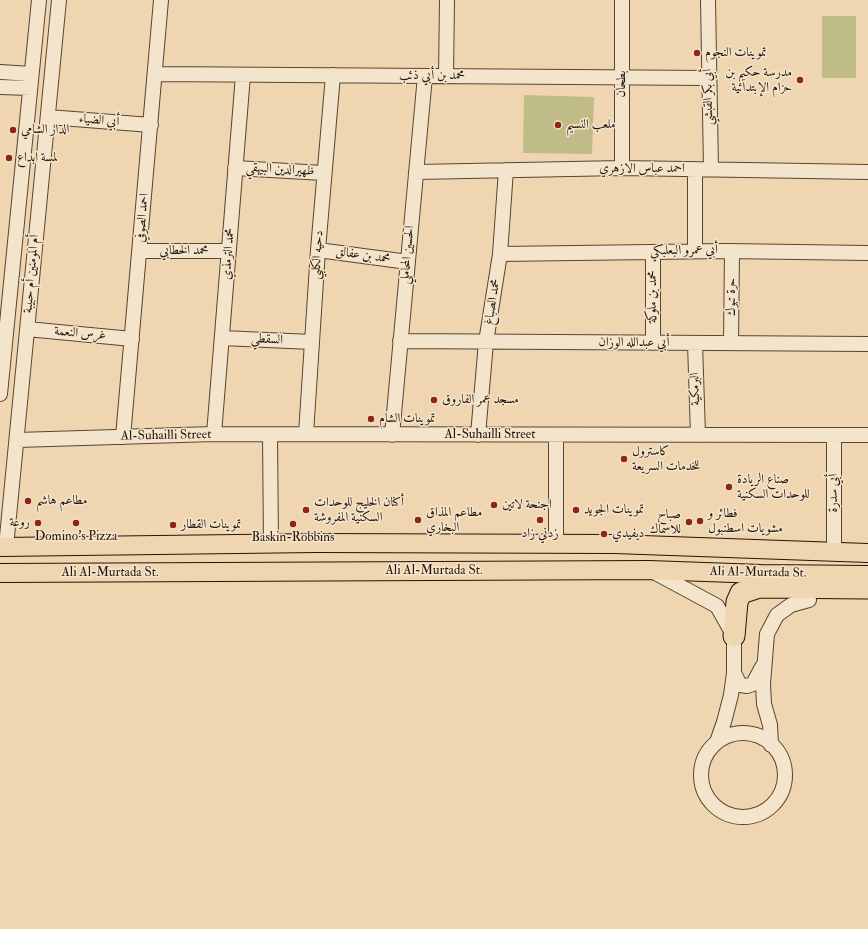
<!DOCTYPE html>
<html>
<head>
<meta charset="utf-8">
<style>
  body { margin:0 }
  canvas { display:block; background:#f0d6b0 }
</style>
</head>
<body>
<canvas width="868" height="929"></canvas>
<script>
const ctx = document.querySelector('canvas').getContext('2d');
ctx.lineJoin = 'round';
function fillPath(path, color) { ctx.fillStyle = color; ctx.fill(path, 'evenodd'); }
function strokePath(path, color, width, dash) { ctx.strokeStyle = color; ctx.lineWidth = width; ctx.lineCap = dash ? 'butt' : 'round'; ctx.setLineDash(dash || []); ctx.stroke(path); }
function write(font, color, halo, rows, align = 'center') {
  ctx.font = font + ' "IM FELL Double Pica",Amiri,serif'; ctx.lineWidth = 3; ctx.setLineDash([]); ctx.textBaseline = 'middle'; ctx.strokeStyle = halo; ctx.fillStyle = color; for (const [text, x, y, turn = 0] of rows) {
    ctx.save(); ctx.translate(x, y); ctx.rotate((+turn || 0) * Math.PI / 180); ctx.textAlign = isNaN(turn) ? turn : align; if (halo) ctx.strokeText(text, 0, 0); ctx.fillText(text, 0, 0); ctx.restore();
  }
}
const green = new Path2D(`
  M822,16H856V78H822Z
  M524,95L594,97L592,154L523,153Z`);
const minor = new Path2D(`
  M622,0V168
  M708,0L711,169
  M0,72L31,74
  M155,74L709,78
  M446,76L447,0
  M0,87L30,88
  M48,117L151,125
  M235,168L324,173
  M695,169V251
  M416,172L622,168L868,172
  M318,250L408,262
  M140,251H229
  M653,252V343
  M500,254L726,251L868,253
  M27,329L132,339
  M222,338L312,342
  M400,341L868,344
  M695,343L698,435
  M731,343L732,251
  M0,394L39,0
  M214,434L243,75
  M306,434L318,250L333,75
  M270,435L271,544
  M392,435L425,76
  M478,435L486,342L500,254L506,170
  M556,435V544
  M123,437L161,0
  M17,440L214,434L868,435
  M6,547L59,0
  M834,552V435
  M652,571L717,606L734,636V673L731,695L724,722L717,742
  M734,673L740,685L747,686L753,684L762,667
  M701 775a42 42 0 1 1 84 0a42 42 0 1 1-84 0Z
  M771,745L770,725L764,704L763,684L767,634L777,615L791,605L809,600`);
const major = new Path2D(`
  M0,547L316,543L614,544L868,553
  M0,573L649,570L761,574L868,575`);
const highway = new Path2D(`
  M734,636L737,602L741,593L759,587L868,588`);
const markers = [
  [697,53,4,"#8f2418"],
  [800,80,4,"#8f2418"],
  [558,125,4,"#8f2418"],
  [13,130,4,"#8f2418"],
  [9,158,4,"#8f2418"],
  [434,400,4,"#8f2418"],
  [371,419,4,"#8f2418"],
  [624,459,4,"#8f2418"],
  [729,487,4,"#8f2418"],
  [28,501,4,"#8f2418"],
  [494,505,4,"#8f2418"],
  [306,510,4,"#8f2418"],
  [576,510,4,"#8f2418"],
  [418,520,4,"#8f2418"],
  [540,520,4,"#8f2418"],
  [700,521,4,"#8f2418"],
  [689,522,4,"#8f2418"],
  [38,523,4,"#8f2418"],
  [76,523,4,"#8f2418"],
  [293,524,4,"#8f2418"],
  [173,525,4,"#8f2418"],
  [604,534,4,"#8f2418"]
];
const poiNames = [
  ["تموينات النجوم",705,53],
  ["مدرسة حكيم بن",792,73,"right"],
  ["حزام الإبتدائية",792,88,"right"],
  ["ملعب النسيم",566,125],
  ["الدار الشامي",21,130],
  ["لمسة ابداع",17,158],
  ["مسجد عمر الفاروق",442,400],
  ["تموينات الشام",379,419],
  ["كاسترول",632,452],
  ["للخدمات السريعة",632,467],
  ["صناع الريادة",737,480],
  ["للوحدات السكنية",737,495],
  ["مطاعم هاشم",36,501],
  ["أكنان الخليج للوحدات",314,503],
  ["السكنية المفروشة",314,518],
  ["اجنحة لاتين",502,505],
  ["تموينات الجويد",584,510],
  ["مطاعم المذاق",426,513],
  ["البخاري",426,528],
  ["فطائر و",708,514],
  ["مشويات اسطنبول",708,529],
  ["صباح",681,515,"right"],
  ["للاسماك",681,530,"right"],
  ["روعة",30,523,"right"],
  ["تموينات القطار",181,525],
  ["زدني زاد",540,534,"center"],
  ["ديفيدي",612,534],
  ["Domino's Pizza",76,537,"center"],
  ["Baskin-Robbins",293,538,"center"]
];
const streetNames = [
  ["محمد بن أبي ذئب",432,76],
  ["بطحان",622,84,-90],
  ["أبي بكر القبشي",709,97,-91],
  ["أبي الضياء",99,121,5],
  ["احمد عباس الازهري",642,169],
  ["ظهيرالدين البيهقي",280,170,3],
  ["احمد الصوفي",143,218,-85],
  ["محمد الخطابي",184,251],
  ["أبي عمرو البعلبكي",684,251,-1],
  ["محمد الترمذي",229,254,-86],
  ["دحيه الكلبي",318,255,-86],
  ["الحسين المحاملي",408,255,-85],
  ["محمد بن عفالق",363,256,8],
  ["أم المومنين أم حبيبة",32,274,-85],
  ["محمد بن ملوكة",653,297,-90],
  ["حرة تبوك",732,297,-90],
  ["محمد الصباغ",493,302,-81],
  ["غرس النعمة",80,334,5],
  ["السقطي",267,340,3],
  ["أبي عبدالله الوزان",634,343],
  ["البرمكية",696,389,-92],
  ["Al-Suhailli Street",490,435],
  ["Al-Suhailli Street",166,436,-1],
  ["أبي سدرة",834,493,-90],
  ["Ali Al-Murtada St.",434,571],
  ["Ali Al-Murtada St.",110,573],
  ["Ali Al-Murtada St.",758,573,1]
];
fillPath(green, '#c0bc87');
strokePath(minor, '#564533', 16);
strokePath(major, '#231509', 20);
strokePath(highway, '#231509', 23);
strokePath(minor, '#f5e4cc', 14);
strokePath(major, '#f0d6b0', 18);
strokePath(highway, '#f0d6b0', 21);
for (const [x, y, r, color] of markers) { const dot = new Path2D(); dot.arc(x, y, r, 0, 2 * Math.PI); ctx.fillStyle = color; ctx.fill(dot); strokePath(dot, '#f5e4cc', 1.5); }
write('13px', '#231509', '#f5e4cc', poiNames, 'left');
write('13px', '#231509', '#f5e4cc', streetNames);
</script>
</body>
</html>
